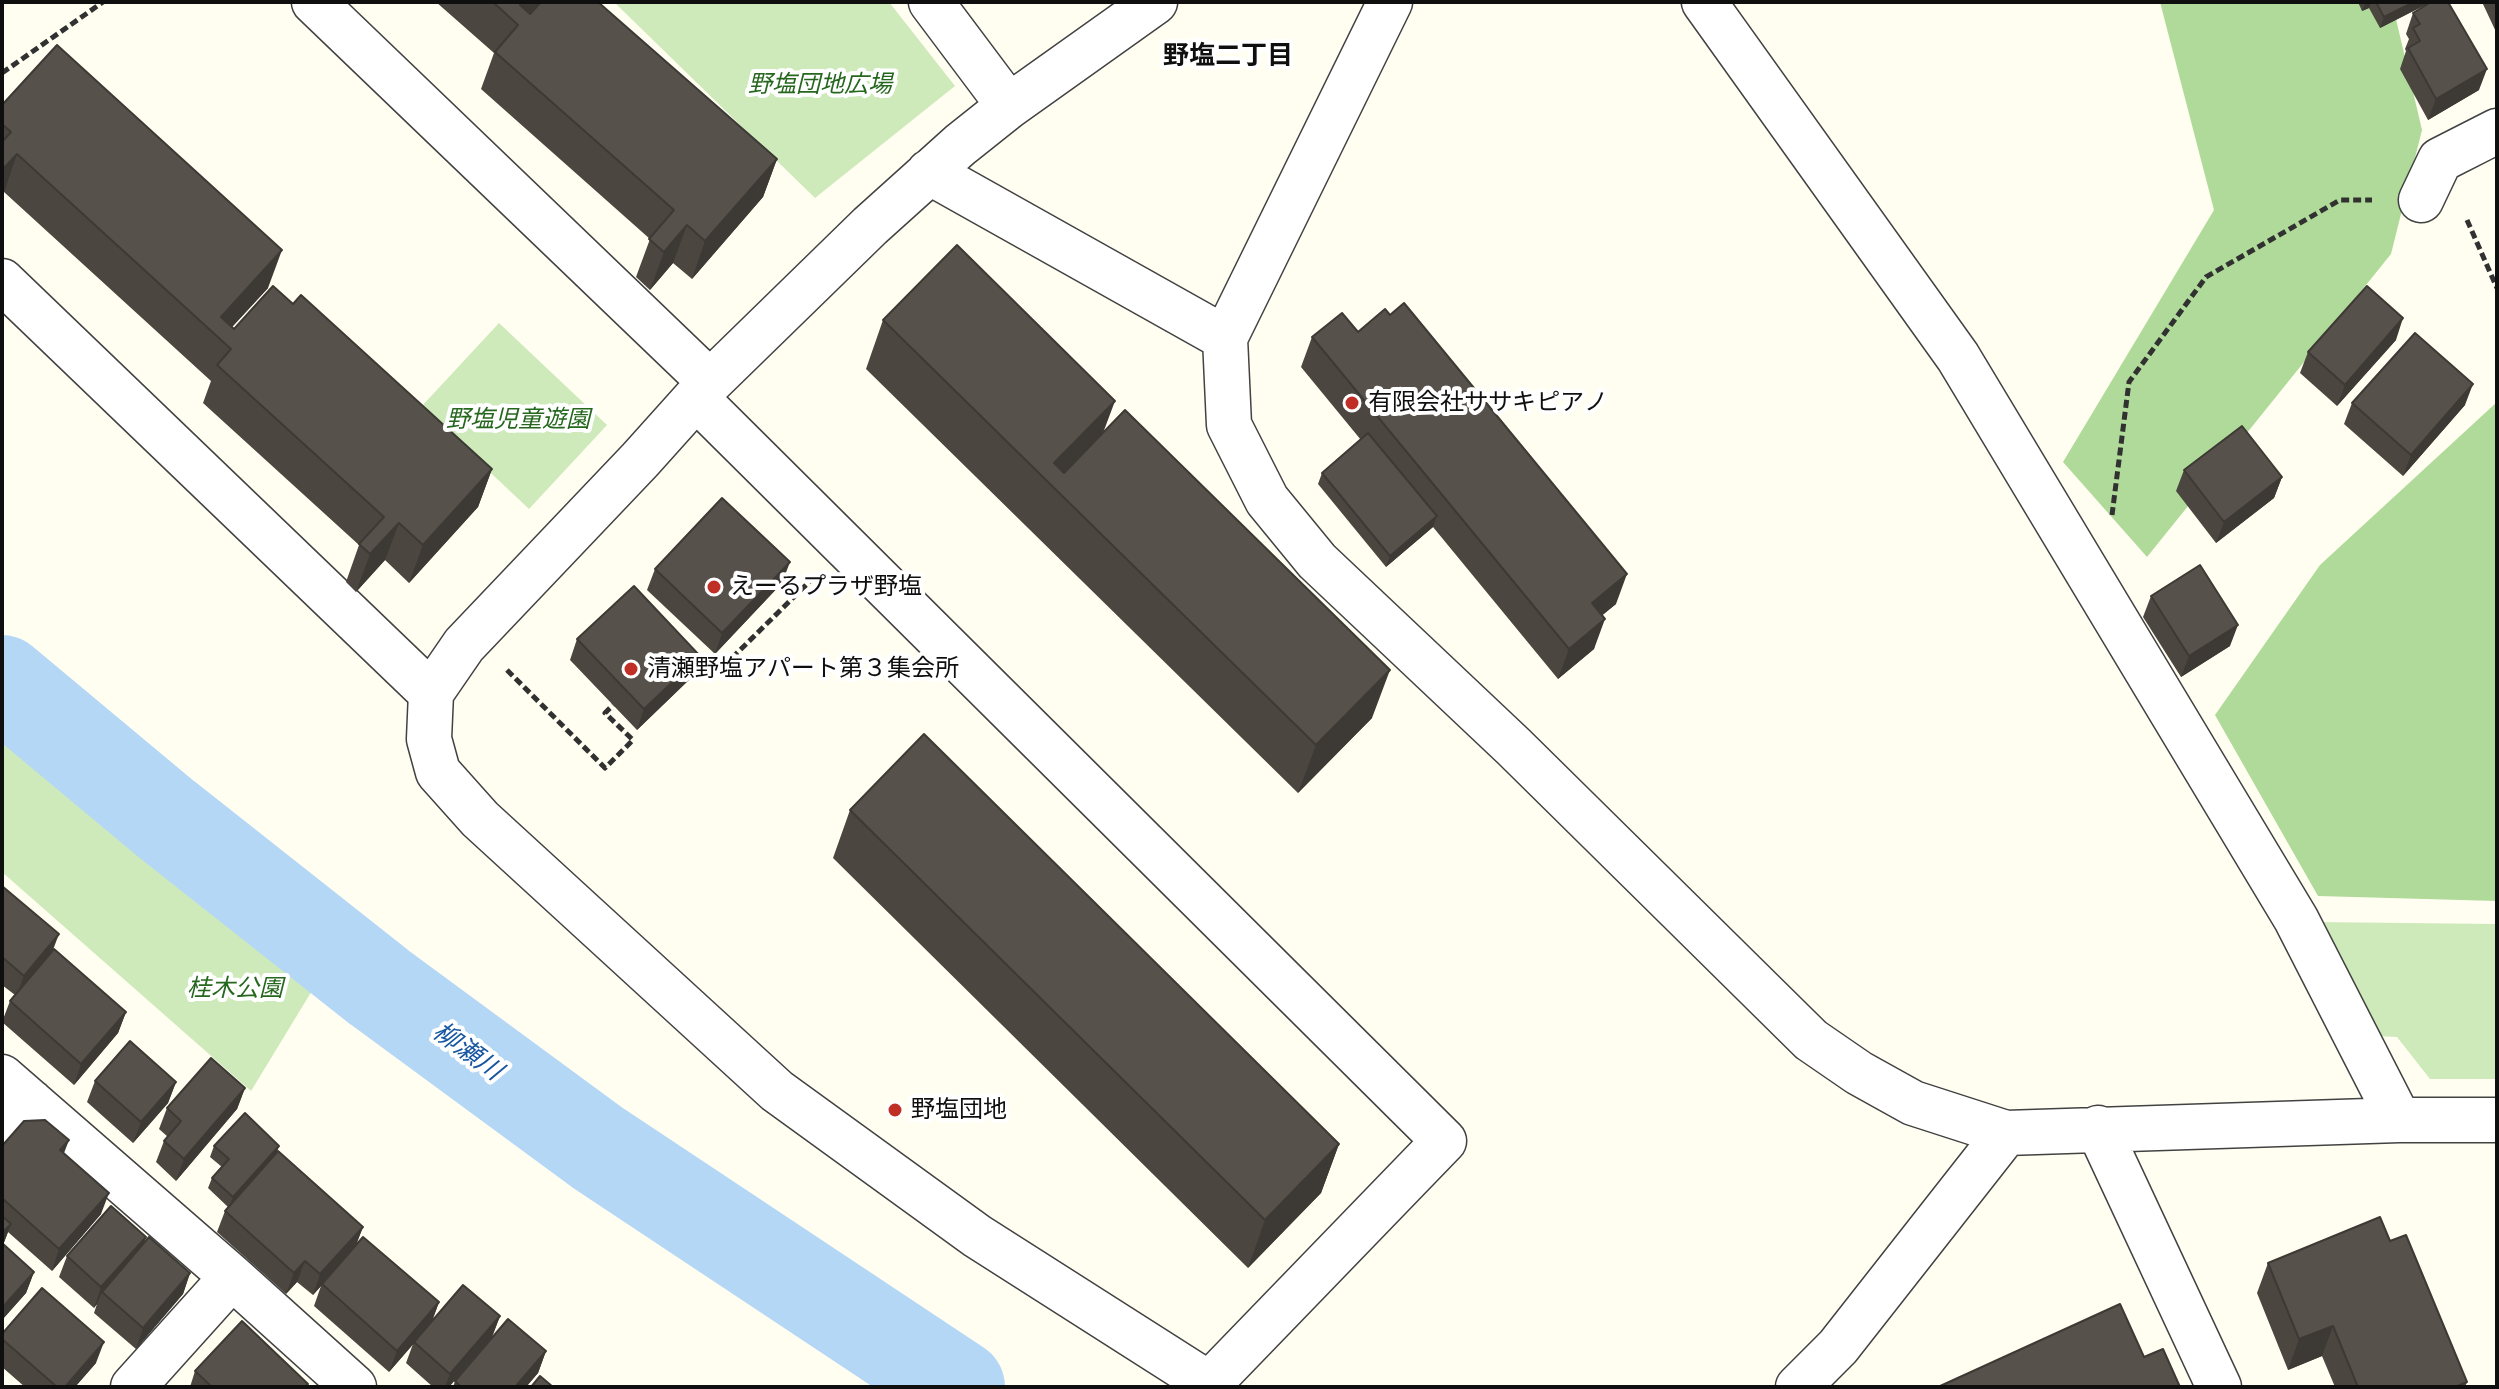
<!DOCTYPE html>
<html>
<head>
<meta charset="utf-8">
<style>
  body { margin:0 }
  #map { position:relative; width:2499px; height:1389px; overflow:hidden; background:#fffef1; font-family:Bitter,serif }
  canvas { display:block }
  .frame { position:absolute; inset:0; border:4px solid #0f0f0f; pointer-events:none }
</style>
</head>
<body>
<div id="map">
<canvas width="2499" height="1389"></canvas>
<div class="frame"></div>
</div>
<script>
const ctx = document.querySelector('canvas').getContext('2d');
ctx.lineJoin = 'round';
function fillPath(path, color) { ctx.fillStyle = color; ctx.fill(path, 'evenodd'); }
function strokePath(path, color, width, dash) { ctx.strokeStyle = color; ctx.lineWidth = width; ctx.lineCap = dash ? 'butt' : 'round'; ctx.setLineDash(dash || []); ctx.stroke(path); }
function write(font, color, halo, rows, align = 'center') {
  ctx.font = font + ' Bitter,"Noto Sans JP",serif'; ctx.lineWidth = 8; ctx.setLineDash([]); ctx.textBaseline = 'middle'; ctx.strokeStyle = halo; ctx.fillStyle = color; for (const [text, x, y, turn = 0] of rows) {
    ctx.save(); ctx.translate(x, y); ctx.rotate((+turn || 0) * Math.PI / 180); ctx.textAlign = isNaN(turn) ? turn : align; if (halo) ctx.strokeText(text, 0, 0); ctx.fillText(text, 0, 0); ctx.restore();
  }
}
const green = new Path2D(`
  M614,2H889L955,86L815,198Z
  M499,323L607,425L529,509L421,407Z
  M2,703L321,976L251,1091L2,872Z
  M2313,922L2497,924V1079H2430L2397,1037L2375,1036Z`);
const forest = new Path2D(`
  M2160,2H2392L2422,130L2391,254L2147,557L2063,462L2214,210Z
  M2497,402V901L2318,896L2215,715L2320,565Z`);
const river = new Path2D(`
  M2,682L165,818L379,987L598,1148L958,1387`);
const path = new Path2D(`
  M2,73L103,2
  M2467,220L2497,288
  M2112,515L2129,382L2206,277L2340,200H2372
  M732,658L810,581
  M507,670L605,768L633,740L605,713L613,705`);
const minor = new Path2D(`
  M314,2L710,382
  M931,2L1009,106
  M1155,2L1009,106L960,145L870,226L710,382L640,460L464,645L431,693L429,739L438,772L480,819L777,1091L977,1236L1214,1387
  M1390,2L1225,338L1229,425L1267,500L1317,561L1514,747L1811,1040L1859,1073L1913,1103L2006,1133L2399,1120H2497
  M1704,2L1958,357L2296,919L2399,1120
  M929,172L1225,338
  M2421,200L2440,160L2497,131
  M2,281L431,693
  M696,398L1444,1141L1209,1384
  M2,1077L232,1277L354,1387
  M2098,1128L2219,1387
  M2,1135L31,1102
  M133,1387L232,1277
  M1798,1387L1838,1347L2006,1133`);
const wall = new Path2D(`
  M436,2H598L777,159L763,197L692,279L673,263L650,290L636,277L650,239L481,89L494,53Z
  M2358,2H2431L2380,28L2369,8L2362,11Z
  M2482,2H2497V34Z
  M2413,13L2479,90L2428,120L2400,69L2406,51L2405,49L2409,39L2406,34Z
  M2,105L268,288L232,327L234,329L293,304L492,469L478,507L409,583L385,560L356,592L346,582L359,545L203,403L211,381L4,192L2,193Z
  M883,320L1372,718L1298,793L866,369Z
  M1358,332L1616,604L1602,615L1594,649L1558,679L1433,527L1386,567L1318,484L1322,473L1361,440L1301,367L1312,337Z
  M2396,340L2337,406L2300,373L2308,352Z
  M2352,403L2465,405L2403,476L2344,424Z
  M2184,470L2282,477L2274,498L2216,543L2176,491Z
  M655,569L782,583L715,654L647,590Z
  M2151,596L2230,646L2181,677L2143,617Z
  M577,639L692,677L637,730L570,660Z
  M850,810L1339,1144L1321,1193L1248,1268L833,858Z
  M2,886L52,952L126,1012L118,1033L74,1085L2,1022L10,1001L15,995L2,985Z
  M95,1081L176,1082L168,1103L133,1143L87,1102Z
  M245,1088L237,1109L176,1181L156,1162L164,1141L168,1137L159,1129L167,1108Z
  M2,1146L64,1153L101,1214L52,1271L8,1232L3,1245L34,1272L26,1293L2,1320Z
  M214,1146H279L276,1153L363,1227L356,1244L439,1302L432,1321L500,1316L492,1337L449,1387H433L406,1363L413,1344L389,1372L314,1306L321,1286L313,1295L297,1282L286,1294L217,1232L225,1211L228,1207L208,1188L212,1178L222,1167L210,1157Z
  M2390,1241L2467,1382L2465,1387H2335L2322,1356L2288,1370L2257,1293L2268,1263Z
  M144,1242L190,1273L183,1294L136,1349L94,1313L97,1304L94,1308L59,1277L67,1256Z
  M2,1334L96,1363L75,1387H25L2,1367Z
  M546,1351L538,1373L526,1387H453L455,1381Z
  M195,1371L307,1387H190Z`);
const shadedWall = new Path2D(`
  M523,2H542L516,32L518,25L520,5Z
  M2366,2H2371L2369,8L2362,11Z
  M2414,2H2431L2380,28L2384,17Z
  M2487,69L2479,90L2428,120L2436,99Z
  M17,154L4,192L2,193V170Z
  M777,159L763,197L692,279L705,241Z
  M687,225L673,263L650,290L664,252Z
  M282,250L268,288L221,339V317Z
  M2403,318L2396,340L2337,406L2345,385Z
  M2473,384L2465,405L2403,476L2411,455Z
  M1115,401L1097,449L1057,491L1054,463Z
  M492,469L478,507L409,583L423,545Z
  M2282,477L2274,498L2216,543L2224,522Z
  M1437,516L1433,527L1386,567L1390,556Z
  M399,523L385,560L356,592L370,554Z
  M790,562L782,583L715,654L722,633Z
  M1627,574L1616,604L1581,633L1592,603Z
  M1605,619L1594,649L1558,679L1569,649Z
  M2238,625L2230,646L2181,677L2189,656Z
  M700,656L692,677L637,730L644,709Z
  M1390,670L1372,718L1298,793L1316,745Z
  M59,934L51,955L16,997L24,976Z
  M126,1012L118,1033L74,1085L81,1064Z
  M176,1082L168,1103L133,1143L141,1122Z
  M245,1088L237,1109L176,1181L184,1159Z
  M69,1140L61,1161L60,1150Z
  M1339,1144L1321,1193L1248,1268L1265,1220Z
  M279,1146L275,1157L229,1208L233,1197Z
  M109,1193L101,1214L52,1271L59,1249Z
  M11,1224L3,1245L2,1246V1233Z
  M363,1227L355,1248L313,1295L320,1274Z
  M146,1237L139,1258L102,1292L97,1304L94,1308L101,1287Z
  M305,1261L297,1282L286,1294L294,1273Z
  M34,1272L26,1293L2,1320V1308Z
  M190,1273L183,1294L136,1349L143,1328Z
  M439,1302L431,1324L389,1372L397,1351Z
  M500,1316L492,1337L449,1387H445L450,1374Z
  M2333,1326L2322,1356L2288,1370L2299,1339Z
  M104,1342L96,1363L75,1387H65Z
  M546,1351L538,1373L526,1387H515Z`);
const building = new Path2D(`
  M493,2H523L520,5L530,14L541,2H598L777,159L705,241L687,225L664,252L649,239L674,210L495,52L518,25Z
  M2376,2H2414L2384,17Z
  M2431,2H2448L2487,69L2436,99L2408,48L2420,41L2413,28L2420,24L2413,13Z
  M57,45L282,250L221,317L234,329L273,286L293,304L301,295L492,469L423,545L399,523L370,554L359,544L384,517L217,365L231,349L17,154L2,170V142L11,132L2,124V105Z
  M957,245L1115,401L1054,463L1064,473L1125,410L1390,670L1316,745L883,320Z
  M2367,286L2403,318L2345,385L2308,352Z
  M1404,303L1627,574L1592,603L1605,619L1569,649L1312,337L1342,313L1358,332L1385,309L1390,315Z
  M2415,333L2473,384L2411,455L2352,403Z
  M2242,426L2282,477L2224,522L2184,470Z
  M1368,433L1437,516L1390,556L1322,473Z
  M722,498L790,562L722,633L655,569Z
  M2200,565L2238,625L2189,656L2151,596Z
  M634,586L700,656L644,709L577,639Z
  M924,734L1339,1144L1265,1220L850,810Z
  M2,886L59,934L24,976L2,957Z
  M54,949L126,1012L81,1064L10,1001Z
  M130,1041L176,1082L141,1122L95,1081Z
  M211,1058L245,1088L184,1159L164,1141L181,1121L167,1108Z
  M245,1113L279,1146L233,1197L212,1178L229,1159L214,1146Z
  M45,1120L69,1140L60,1150L109,1193L59,1249L2,1198V1146L24,1121Z
  M278,1151L363,1227L320,1274L305,1261L294,1273L225,1211Z
  M111,1206L146,1237L101,1287L67,1256Z
  M2,1216L11,1224L2,1233Z
  M2380,1217L2390,1241L2406,1235L2467,1382L2455,1387H2358L2333,1326L2299,1339L2268,1263Z
  M149,1237L190,1273L143,1328L102,1292Z
  M363,1237L439,1302L397,1351L322,1284Z
  M2,1243L34,1272L2,1308Z
  M463,1285L500,1316L450,1374L414,1342Z
  M42,1288L104,1342L65,1387H57L2,1339V1334Z
  M2120,1304L2144,1357L2163,1349L2180,1387H1938Z
  M508,1319L546,1351L515,1387H461L455,1381Z
  M242,1321L308,1384L305,1387H212L195,1371Z
  M540,1376L553,1387H531Z`);
const markers = [
  [1352,403,8,"#bf2f26"],
  [714,587,8,"#bf2f26"],
  [631,669,8,"#bf2f26"],
  [895,1110,8,"#bf2f26"]
];
const parkNames = [
  ["野塩団地広場",820,85],
  ["野塩児童遊園",518,420],
  ["桂木公園",235,989]
];
const poiNames = [
  ["有限会社ササキピアノ",1368,403],
  ["えーるプラザ野塩",730,587],
  ["清瀬野塩アパート第３集会所",647,669],
  ["野塩団地",911,1110]
];
const neighbourhoodNames = [
  ["野塩二丁目",1228,57]
];
const waterNames = [
  ["柳瀬川",467,1052,36]
];
fillPath(green, '#ceeaba');
fillPath(forest, '#b0da99');
strokePath(river, '#b5d7f6', 94);
strokePath(minor, '#424242', 47);
strokePath(path, '#313131', 5, [8, 4]);
strokePath(minor, '#fff', 44);
fillPath(wall, '#4b4640');
fillPath(shadedWall, '#3d3934');
fillPath(building, '#57514b');
strokePath(building, '#3d3934', 2);
for (const [x, y, r, color] of markers) { const dot = new Path2D(); dot.arc(x, y, r, 0, 2 * Math.PI); ctx.fillStyle = color; ctx.fill(dot); strokePath(dot, '#fff', 3); }
write('italic 24px', '#26671e', '#fff', parkNames);
write('24px', '#0f0f0f', '#fff', poiNames, 'left');
write('bold 26px', '#0f0f0f', '#fff', neighbourhoodNames);
write('italic 26px', '#1757a1', '#fff', waterNames);
</script>
</body>
</html>
